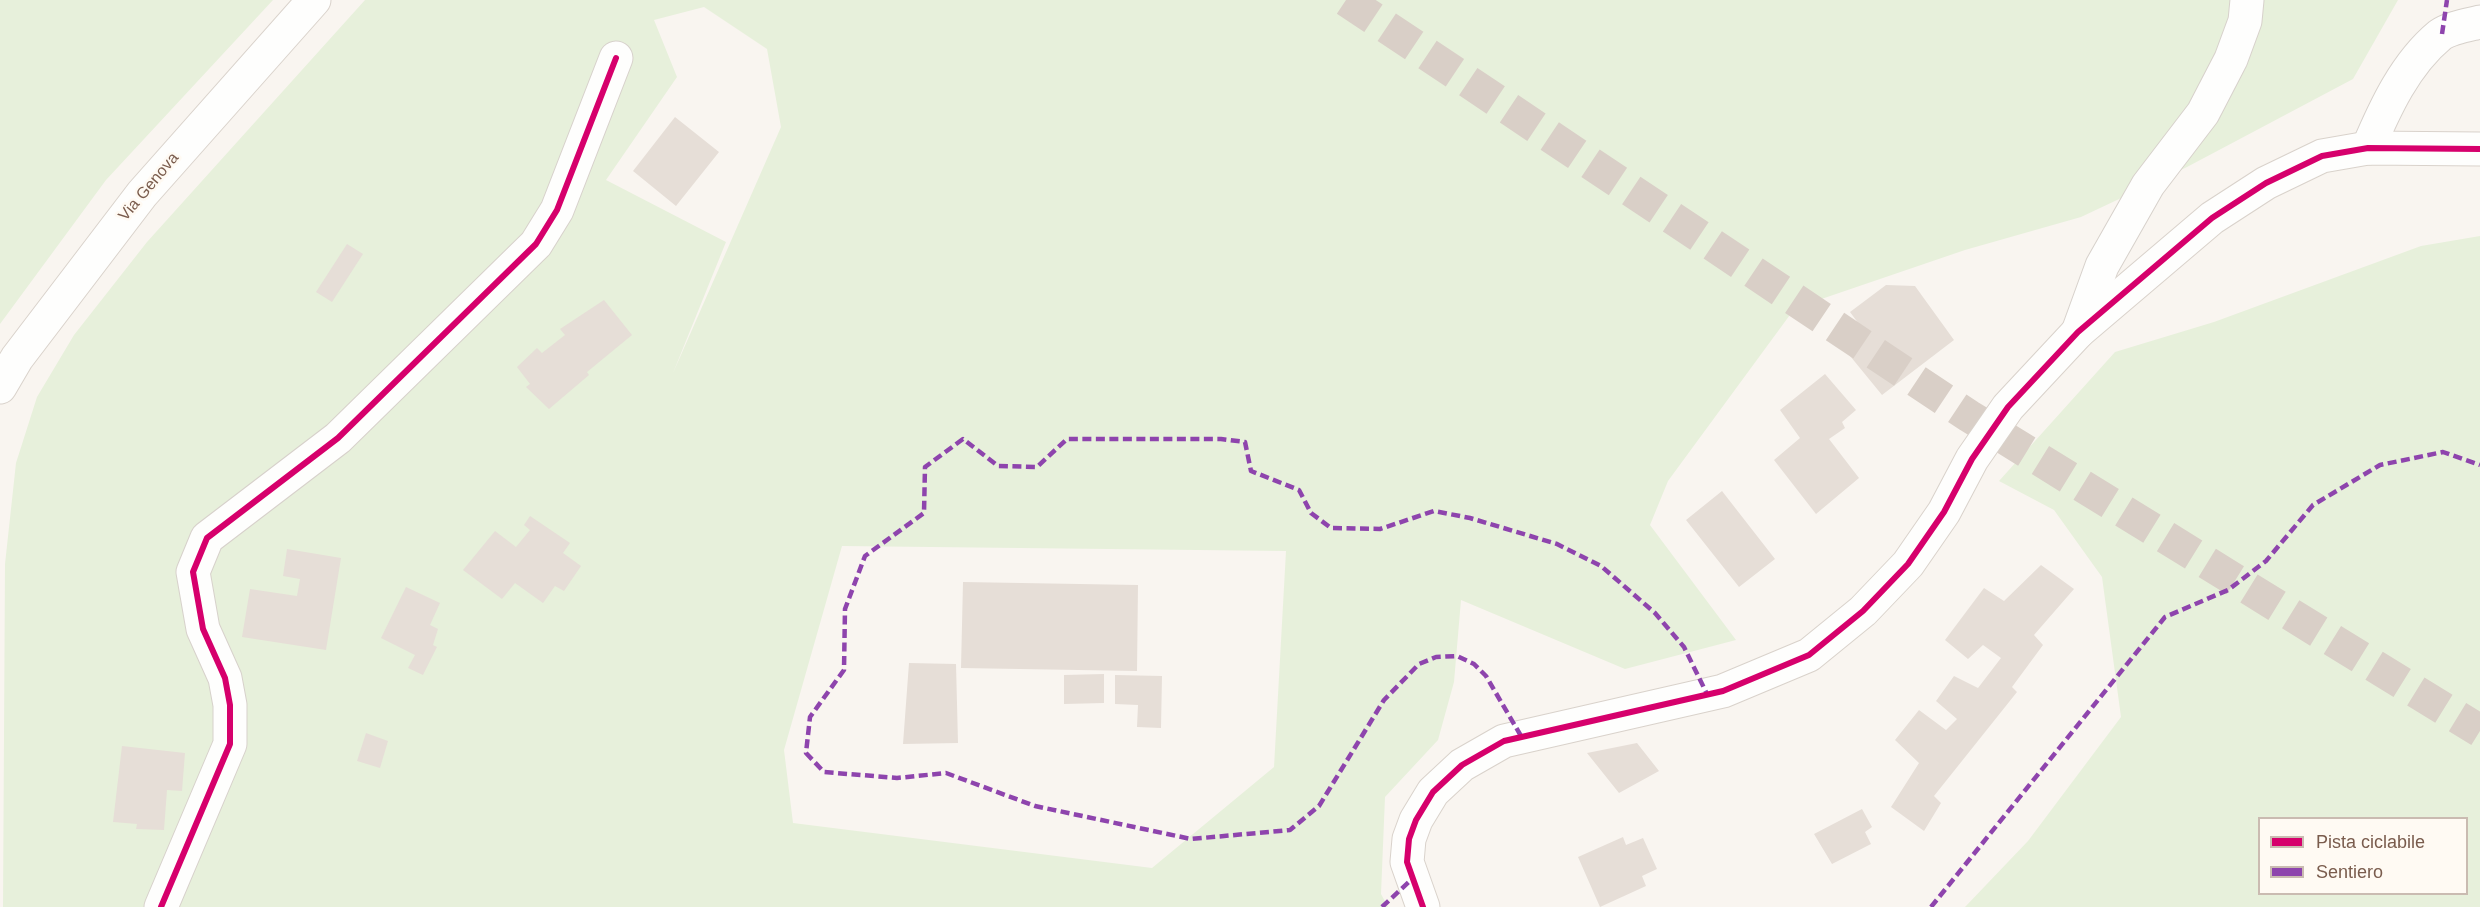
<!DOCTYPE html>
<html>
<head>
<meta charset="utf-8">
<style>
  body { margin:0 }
  #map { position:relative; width:2480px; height:907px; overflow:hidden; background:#f9f5f0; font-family:Arial,sans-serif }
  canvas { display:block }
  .legend { position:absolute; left:2258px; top:817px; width:210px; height:78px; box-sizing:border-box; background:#fffaf3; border:2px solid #cabbb1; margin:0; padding:8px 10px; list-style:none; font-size:18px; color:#7a5c4d }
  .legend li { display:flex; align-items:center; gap:12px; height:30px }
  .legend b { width:30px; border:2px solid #cabbb1 }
</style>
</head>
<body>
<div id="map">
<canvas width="2480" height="907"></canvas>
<ul class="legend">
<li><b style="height:8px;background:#d6006c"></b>Pista ciclabile</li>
<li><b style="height:8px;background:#8e44ad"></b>Sentiero</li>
</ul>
</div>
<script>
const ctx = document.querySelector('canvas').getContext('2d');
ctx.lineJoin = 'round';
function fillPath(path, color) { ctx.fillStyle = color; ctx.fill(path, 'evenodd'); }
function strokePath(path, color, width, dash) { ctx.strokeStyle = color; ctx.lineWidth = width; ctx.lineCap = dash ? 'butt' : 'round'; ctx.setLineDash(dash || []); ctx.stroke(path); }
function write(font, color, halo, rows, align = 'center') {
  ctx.font = font + ' Arial,sans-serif'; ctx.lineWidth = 5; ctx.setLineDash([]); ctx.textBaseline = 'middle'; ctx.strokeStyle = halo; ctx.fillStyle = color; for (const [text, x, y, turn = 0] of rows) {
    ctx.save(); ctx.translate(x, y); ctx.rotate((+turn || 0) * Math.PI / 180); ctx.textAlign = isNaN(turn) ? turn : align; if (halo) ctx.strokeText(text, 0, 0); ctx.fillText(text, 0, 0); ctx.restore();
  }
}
const green = new Path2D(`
  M0,0H273L106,180L0,324Z
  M365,0H2398L2353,79L2187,167L2081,217L1965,250L1795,308L1668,481L1650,525L1736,640L1625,669L1461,600L1454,682L1438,740L1385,797L1381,894L1388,907H3L5,564L16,463L37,397L74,335L147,242ZM704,7L767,49L781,127L673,373L726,242L606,180L677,77L654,20ZM842,546L1286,551L1274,767L1152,868L793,823L784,750Z
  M2480,236V907H1965L2028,841L2121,717L2102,577L2054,510L1999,481L2115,352L2214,322L2421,246ZM2260,818H2466V894H2260Z`);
const building = new Path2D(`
  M675,117L719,152L676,206L633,171Z
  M347,244L363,254L332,302L316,292Z
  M1886,285L1915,286L1954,340L1882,395L1846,351L1867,335L1850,312Z
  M604,300L632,335L587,372L589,375L549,409L526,387L530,384L517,367L537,348L542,353L565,335L560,329Z
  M1825,374L1856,410L1842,422L1845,428L1829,439L1859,478L1816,514L1774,460L1800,438L1780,410Z
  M1722,491L1775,559L1739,587L1686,520Z
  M530,516L570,543L563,553L581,566L564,591L555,586L543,603L515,583L502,599L463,570L495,531L516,547L530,530L524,525Z
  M287,549L341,558L326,650L242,637L250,589L297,596L300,579L283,576Z
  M2041,565L2074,589L2034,635L2043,645L2012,687L2017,692L1934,796L1941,803L1924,831L1891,807L1919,763L1895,740L1919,710L1946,730L1957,719L1936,701L1954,676L1978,688L2001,658L1983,645L1968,659L1945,640L1984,588L2004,601Z
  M963,582L1138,585L1137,671L961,668Z
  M406,587L440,603L430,625L438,629L433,645L437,647L423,675L408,668L415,655L381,638Z
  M909,663L956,664L958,743L903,744Z
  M1104,674V703L1064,704V675Z
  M1115,675L1162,676L1161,728L1137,727L1138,705L1115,704Z
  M366,733L388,741L380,768L357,761Z
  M1637,743L1659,771L1619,793L1587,753Z
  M122,746L185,753L182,791L167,790L164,830L136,829L137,824L113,822Z
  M1862,809L1872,827L1865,832L1871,844L1832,864L1814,834Z
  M1623,837L1626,845L1643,838L1657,869L1642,876L1646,886L1600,907L1578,857Z`);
const highwayTunnel = new Path2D(`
  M1346,0L1969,416L2480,731`);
const street = new Path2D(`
  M2368,148C2385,108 2405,64 2440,35C2450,28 2468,25 2480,22
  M2078,332L2102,266L2148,185L2203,113L2231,59L2245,21L2247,0
  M161,907L230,744V705L225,678L203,629L193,572L207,538L338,438L536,244L557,210L616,58`);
const secondary = new Path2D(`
  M0,387L17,358L142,194L314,0
  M1423,907L1407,862L1409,839L1416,820L1433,792L1462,765L1504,741L1723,691L1809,655L1863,611L1908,564L1944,512L1972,459L2008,407L2078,332L2212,218L2266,183L2322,156L2368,148L2480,149`);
const quiet = new Path2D(`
  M2442,34L2447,0
  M1521,736L1486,676L1474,664L1457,656L1436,657L1419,664L1384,700L1319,806L1290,830L1191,839L1035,806L946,773L897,778L824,772L806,753L810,717L844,670L845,609L865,556L924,513L925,467L963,439L998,466L1037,467L1067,439H1221L1245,442L1251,471L1299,490L1311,513L1331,528L1380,529L1434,511L1470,518L1557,544L1601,566L1655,613L1684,647L1707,694
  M1382,907L1411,880
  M1931,907L2165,617L2228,590L2266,561L2313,505L2380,465L2443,452L2480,465`);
const cycleway = new Path2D(`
  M161,907L230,744V705L225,678L203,629L193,572L207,538L338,438L536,244L557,210L616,58
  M1423,907L1407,862L1409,839L1416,820L1433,792L1462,765L1504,741L1723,691L1809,655L1863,611L1908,564L1944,512L1972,459L2008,407L2078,332L2212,218L2266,183L2322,156L2368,148L2480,149`);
const streetNames = [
  ["Via Genova",149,187,-50]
];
fillPath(green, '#e7f0db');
fillPath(building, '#e6ded7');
strokePath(highwayTunnel, '#d9cfc7', 33, [33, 16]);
strokePath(street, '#d7d1cb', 35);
strokePath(secondary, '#d9d2cb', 35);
strokePath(street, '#fefefd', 33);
strokePath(secondary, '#fefefd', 33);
strokePath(quiet, '#8e44ad', 4.5, [9, 4.5]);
strokePath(cycleway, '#d6006c', 6);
write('16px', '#7a5c4d', '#fffaf3', streetNames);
</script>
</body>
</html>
